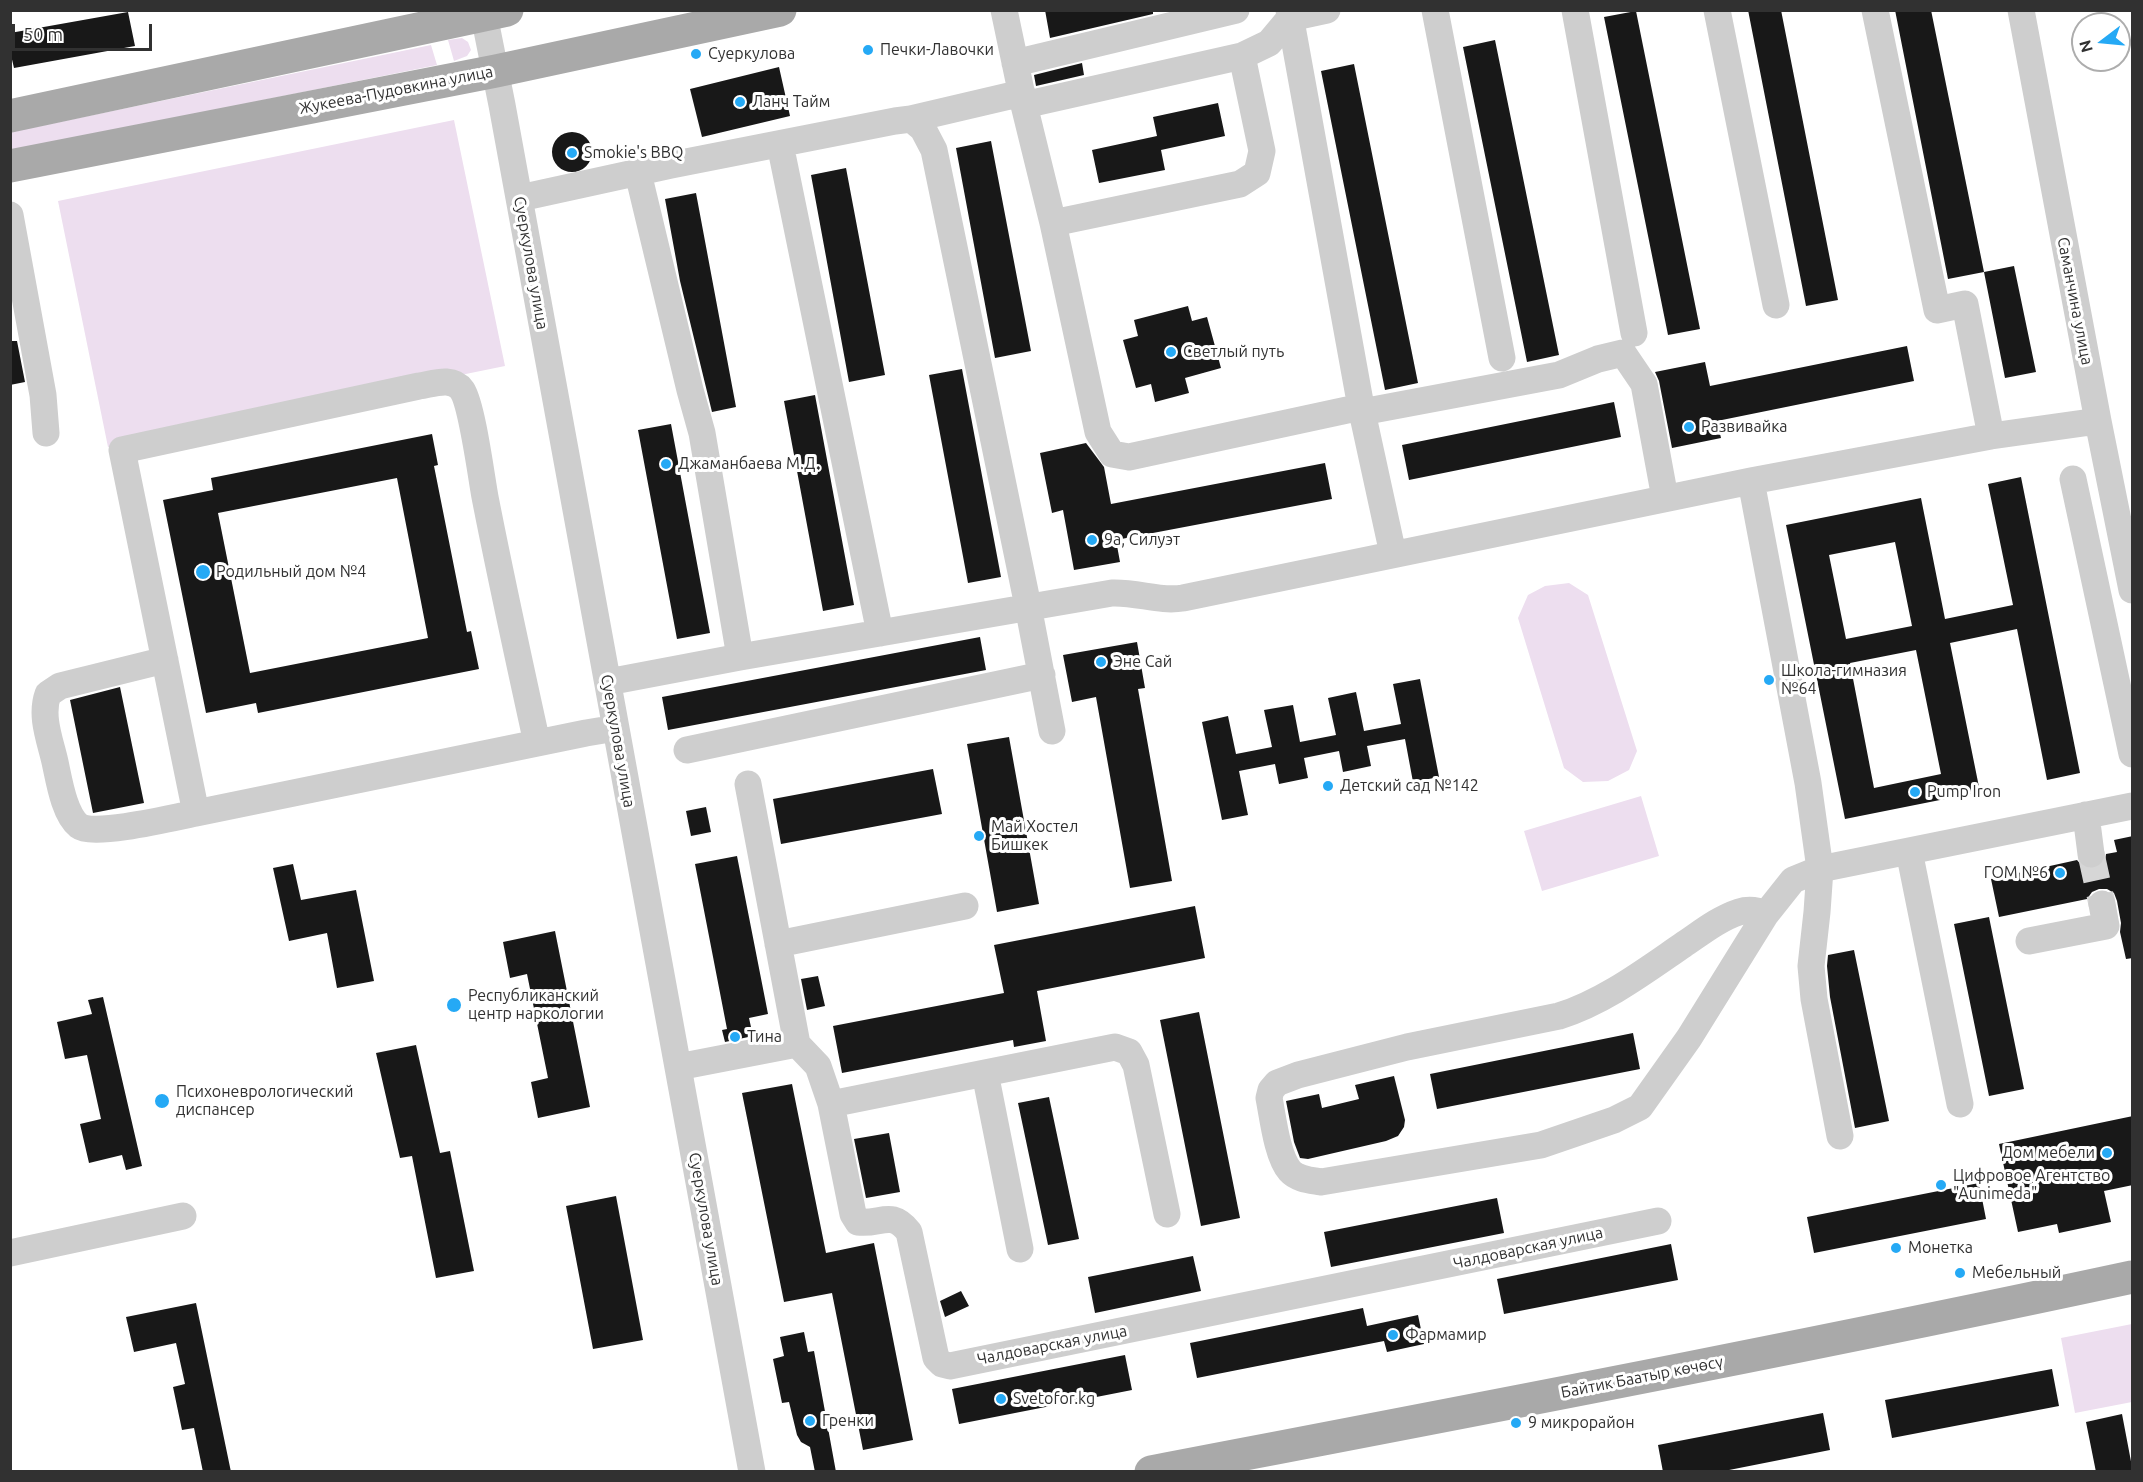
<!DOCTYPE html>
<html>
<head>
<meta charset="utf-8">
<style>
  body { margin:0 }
  #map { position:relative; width:2143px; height:1482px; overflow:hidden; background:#fff; font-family:Ubuntu,sans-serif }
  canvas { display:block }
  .frame { position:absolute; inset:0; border:12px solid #313131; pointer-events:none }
  .north { position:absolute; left:2071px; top:12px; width:60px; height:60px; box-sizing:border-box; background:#fff; border:2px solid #adadad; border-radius:50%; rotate:254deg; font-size:16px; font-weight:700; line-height:24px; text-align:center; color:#313131 }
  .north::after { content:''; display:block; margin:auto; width:21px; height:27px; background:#25a9f5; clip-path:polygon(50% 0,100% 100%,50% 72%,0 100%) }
  .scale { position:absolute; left:12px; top:24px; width:140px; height:27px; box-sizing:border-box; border:3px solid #313131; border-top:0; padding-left:8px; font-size:18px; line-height:21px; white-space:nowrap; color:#313131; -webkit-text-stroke:4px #fff; paint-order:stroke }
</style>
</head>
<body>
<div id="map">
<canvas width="2143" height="1482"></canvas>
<div class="frame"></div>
<div class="north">N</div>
<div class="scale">50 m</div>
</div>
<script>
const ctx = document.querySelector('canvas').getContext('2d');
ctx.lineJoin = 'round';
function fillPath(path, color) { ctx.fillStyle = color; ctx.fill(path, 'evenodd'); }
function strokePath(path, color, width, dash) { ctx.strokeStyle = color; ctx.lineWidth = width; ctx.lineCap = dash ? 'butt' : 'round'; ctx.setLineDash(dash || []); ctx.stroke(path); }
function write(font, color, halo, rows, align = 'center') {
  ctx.font = font + ' Ubuntu,sans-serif'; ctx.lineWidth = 6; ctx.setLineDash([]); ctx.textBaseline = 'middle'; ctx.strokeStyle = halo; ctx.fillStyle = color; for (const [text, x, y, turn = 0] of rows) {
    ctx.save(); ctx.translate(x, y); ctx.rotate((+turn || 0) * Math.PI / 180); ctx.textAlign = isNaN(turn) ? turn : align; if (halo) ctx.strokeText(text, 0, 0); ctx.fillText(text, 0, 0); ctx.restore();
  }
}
const green = new Path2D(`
  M462,38L468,42L471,50L467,56L454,61L448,40Z
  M431,45L437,65L11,151V132Z
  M454,120L505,366L108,447L58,201Z
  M1569,583L1588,595L1637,751L1629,770L1608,781L1583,782L1564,768L1518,618L1528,595L1545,586Z
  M1641,796L1659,856L1542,891L1524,831Z
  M2132,1324V1402L2075,1413L2061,1338Z`);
const building = new Path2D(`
  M1045,10H1153V14L1050,38Z
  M1748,10H1781L1838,300L1806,306Z
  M1895,10H1931L1984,272L1948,279Z
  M1636,11L1700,329L1668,335L1604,17Z
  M128,12L135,46L14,68L10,51V33Z
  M1495,40L1559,355L1527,362L1463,47Z
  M1082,63L1084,75L1036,86L1034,75Z
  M1354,64L1418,383L1385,390L1321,71Z
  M779,67L790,116L702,137L690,89Z
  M1218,103L1225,136L1161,150L1165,170L1099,183L1092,150L1157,136L1153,117Z
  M552 152a20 20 0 1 1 40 0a20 20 0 1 1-40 0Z
  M991,141L1031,351L995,358L956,148Z
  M846,168L885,375L849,382L811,175Z
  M696,193L736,407L712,412L680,281L665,199Z
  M2014,266L2036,372L2005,378L1984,272Z
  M1188,306L1192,321L1207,317L1221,368L1185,378L1189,393L1155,402L1151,384L1136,388L1123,340L1138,336L1134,320Z
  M10,341H17L25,382L10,385Z
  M1907,346L1914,381L1717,421L1721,438L1672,448L1659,381L1655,372L1705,362L1710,386Z
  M962,369L1001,577L968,583L929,375Z
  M815,395L854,605L823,611L784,401Z
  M1614,402L1621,437L1409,480L1402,445Z
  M671,424L710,633L677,639L638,430Z
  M432,434L438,465L434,466L467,632L471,631L479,669L258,713L256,703L206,713L163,500L213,490L211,478ZM397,478L428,638L250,673L218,513Z
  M1086,443L1104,467L1111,504L1325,463L1332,499L1116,540L1120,562L1074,570L1063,510L1052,513L1040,453Z
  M2021,477L2080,773L2047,780L2017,629L1950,643L1980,792L1845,819L1786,525L1921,498L1945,619L2013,605L1988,484ZM1895,542L1912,626L1846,639L1829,555ZM1916,650L1941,774L1874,788L1850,663Z
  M980,637L986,670L668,730L662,697Z
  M1137,642L1145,688L1138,689L1172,881L1130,888L1096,697L1072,702L1063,655Z
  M1420,679L1439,777L1413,782L1405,739L1367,746L1371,766L1343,772L1339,751L1304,758L1308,778L1279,784L1275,764L1239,771L1248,815L1222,820L1202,722L1228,716L1236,754L1272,747L1264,710L1293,705L1300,742L1336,735L1328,698L1356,692L1364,731L1401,724L1393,684Z
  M120,687L144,803L93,813L70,700Z
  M1009,737L1039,904L997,912L967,744Z
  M933,769L942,814L781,844L773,799Z
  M706,807L711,832L691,836L686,811Z
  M2133,836V958L2126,959L2120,932L2121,923L2117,901L2114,893L2107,889H2099L2092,892L2087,899L1999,917L1991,879L2077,860L2084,868L2094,869L2101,866L2105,861L2106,854L2117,852L2114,840Z
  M737,856L768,1014L749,1018L753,1036L725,1042L722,1030L727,1029L695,864Z
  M293,864L301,900L356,890L374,981L337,988L327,933L289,941L273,868Z
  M1195,906L1205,958L1037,991L1046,1041L1014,1047L1013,1040L842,1073L833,1026L1004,993L994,945Z
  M1989,917L2024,1089L1989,1096L1954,924Z
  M555,931L590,1107L538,1118L531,1082L548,1078L527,974L510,978L503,942Z
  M1854,950L1889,1121L1855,1128L1830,997L1827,966L1828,955Z
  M818,976L825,1006L807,1010L801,979Z
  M103,997L142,1166L126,1170L122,1155L89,1163L80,1124L101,1119L87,1055L65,1059L57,1022L92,1014L88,1000Z
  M1199,1012L1240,1218L1201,1226L1160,1020Z
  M1633,1033L1640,1069L1437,1109L1430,1074Z
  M416,1045L440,1153L450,1151L474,1271L436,1278L412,1156L400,1158L376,1053Z
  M1394,1076L1405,1120L1404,1127L1398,1136L1386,1141L1308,1159L1300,1158L1294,1142L1286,1101L1319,1094L1322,1108L1359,1099L1355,1085Z
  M792,1084L826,1253L874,1243L913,1440L863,1450L832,1293L784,1302L742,1093Z
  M1049,1097L1079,1239L1048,1245L1018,1103Z
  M2133,1116V1185L2104,1191L2111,1222L2059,1233L2057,1224L2018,1232L1999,1144Z
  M889,1133L900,1192L866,1198L854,1139Z
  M1979,1183L1986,1219L1814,1253L1807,1217Z
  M616,1196L643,1340L593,1349L566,1206Z
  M1497,1198L1504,1233L1331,1267L1324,1232Z
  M1671,1244L1678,1280L1504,1314L1497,1279Z
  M1193,1256L1201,1291L1095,1313L1088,1277Z
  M961,1291L969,1306L945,1317L940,1301Z
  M196,1303L231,1472H203L194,1428L182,1430L173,1387L185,1384L176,1343L134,1352L126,1317Z
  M1363,1308L1367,1326L1418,1315L1424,1344L1387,1352L1384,1341L1197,1378L1190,1343Z
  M804,1332L808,1352L814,1351L836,1472H815L810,1447L801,1442L797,1435L789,1402L782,1403L773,1359L784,1356L780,1337Z
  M1125,1355L1132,1390L959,1424L952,1389Z
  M2052,1369L2059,1406L1892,1438L1885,1400Z
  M1823,1413L1830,1450L1719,1472H1663L1658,1445Z
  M2122,1414L2133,1472H2096L2086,1422Z`);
const minorTunnel = new Path2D(`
  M2091,854L2102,904`);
const minor = new Path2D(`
  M483,10L502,105L752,1472
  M1004,10L1024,105L1053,223L1098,432L1112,454L1129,457L1361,407
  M1289,10L1361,407L1393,554
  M1435,10L1502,358
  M1575,10L1634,333
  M1717,10L1776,305
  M1875,10L1937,310L1965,304L1991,436
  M2021,10L2098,421L2132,590
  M1015,63L1236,10
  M1024,105L1242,56L1269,43L1290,18L1327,10
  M911,119L1022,93
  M780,144L880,633
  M638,173L690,390L702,433L740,657
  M520,198L671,165L895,121L911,119L923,129L934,150L1028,606L1052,731
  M10,215L43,395L46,433
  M1053,223L1240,184L1257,173L1262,151L1242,56
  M1362,412L1559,375L1598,359L1623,353L1644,384L1665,498
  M2073,479L2132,754
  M1751,481L1808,783L1820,869L1817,912L1811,966L1814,999L1840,1136
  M165,660L60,686L48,694C40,716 50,740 55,762C59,780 64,814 79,826C93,837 176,817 196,813
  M608,682L740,657L1112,593C1138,592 1159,602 1183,598L1751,481L1991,436L2098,421
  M537,743C519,661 501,579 485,497C481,475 472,405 462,390C452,376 433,384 419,386L122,450L196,813L586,733L616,728
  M687,750L1042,675
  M748,784L797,1044
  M2086,815L2091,854
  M1909,851L1960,1104
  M1766,914C1757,910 1748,909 1739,912C1718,919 1701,933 1683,945C1645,971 1604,1002 1559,1016L1407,1047L1298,1075L1277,1083L1271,1090L1269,1098C1273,1118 1277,1156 1290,1171C1297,1179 1310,1180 1321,1182L1541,1145L1614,1120L1640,1107L1689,1038L1766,914L1793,880L1820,869L2132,806
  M2029,941L2106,926L2102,904
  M778,944L965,906
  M678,1067L797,1044L818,1066L831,1104L853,1214L858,1222C881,1225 891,1209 909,1232L936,1358L942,1364L950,1366L1658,1221
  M985,1073L1115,1047L1129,1052L1136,1065L1167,1214
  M831,1104L985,1073L1020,1249
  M10,1253L183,1216`);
const major = new Path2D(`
  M10,116L507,10
  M10,166L496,71L780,10
  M1151,1472C1479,1409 1806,1347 2132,1277`);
const markers = [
  [868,50,6,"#25a9f5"],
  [696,54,6,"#25a9f5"],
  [740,102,6,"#25a9f5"],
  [572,153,6,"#25a9f5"],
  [1171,352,6,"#25a9f5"],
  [1689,427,6,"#25a9f5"],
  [666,464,6,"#25a9f5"],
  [1092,540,6,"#25a9f5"],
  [203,572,8,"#25a9f5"],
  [1101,662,6,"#25a9f5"],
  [1769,680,6,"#25a9f5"],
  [1328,786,6,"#25a9f5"],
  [1915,792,6,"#25a9f5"],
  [979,836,6,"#25a9f5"],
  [2060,873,6,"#25a9f5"],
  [454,1005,8,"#25a9f5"],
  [735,1037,6,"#25a9f5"],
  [162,1101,8,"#25a9f5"],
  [2107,1153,6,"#25a9f5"],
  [1941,1185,6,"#25a9f5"],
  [1896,1248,6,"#25a9f5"],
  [1960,1273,6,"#25a9f5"],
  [1393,1335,6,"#25a9f5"],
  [1001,1399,6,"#25a9f5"],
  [810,1421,6,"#25a9f5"],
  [1516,1423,6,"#25a9f5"]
];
const poiNames = [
  ["Печки-Лавочки",880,50],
  ["Суеркулова",708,54],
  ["Ланч Тайм",752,102],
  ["Smokie's BBQ",584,153],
  ["Светлый путь",1183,352],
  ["Развивайка",1701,427],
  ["Джаманбаева М.Д.",678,464],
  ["9а, Силуэт",1104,540],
  ["Родильный дом №4",216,572],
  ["Эне Сай",1113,662],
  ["Школа-гимназия",1781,671],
  ["№64",1781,689],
  ["Детский сад №142",1340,786],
  ["Pump Iron",1927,792],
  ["Май Хостел",991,827],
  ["Бишкек",991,845],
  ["ГОМ №6",2048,873,"right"],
  ["Республиканский",468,996],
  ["центр наркологии",468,1014],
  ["Тина",747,1037],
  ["Психоневрологический",176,1092],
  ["диспансер",176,1110],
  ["Дом мебели",2095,1153,"right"],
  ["Цифровое Агентство",1953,1176],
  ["\"Aunimeda\"",1953,1194],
  ["Монетка",1908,1248],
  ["Мебельный",1972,1273],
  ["Фармамир",1405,1335],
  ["Svetofor.kg",1013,1399],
  ["Гренки",822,1421],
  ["9 микрорайон",1528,1423]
];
const streetNames = [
  ["Жукеева-Пудовкина улица",396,90,-11],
  ["Суеркулова улица",531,263,80],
  ["Саманчина улица",2075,301,79],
  ["Суеркулова улица",618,741,80],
  ["Суеркулова улица",706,1219,80],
  ["Чалдоварская улица",1528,1248,-12],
  ["Чалдоварская улица",1052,1345,-11],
  ["Байтик Баатыр көчөсү",1642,1377,-11]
];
fillPath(green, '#eddeef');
fillPath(building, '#181818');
strokePath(minorTunnel, '#d6d6d6', 27, [27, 14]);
strokePath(minor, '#cecece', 27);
strokePath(major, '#a9a9a9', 33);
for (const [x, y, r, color] of markers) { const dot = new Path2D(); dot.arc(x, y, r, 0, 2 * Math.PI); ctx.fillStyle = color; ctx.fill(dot); strokePath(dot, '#fff', 2); }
write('16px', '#313131', '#fff', poiNames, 'left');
write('16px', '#313131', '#fff', streetNames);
</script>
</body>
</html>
